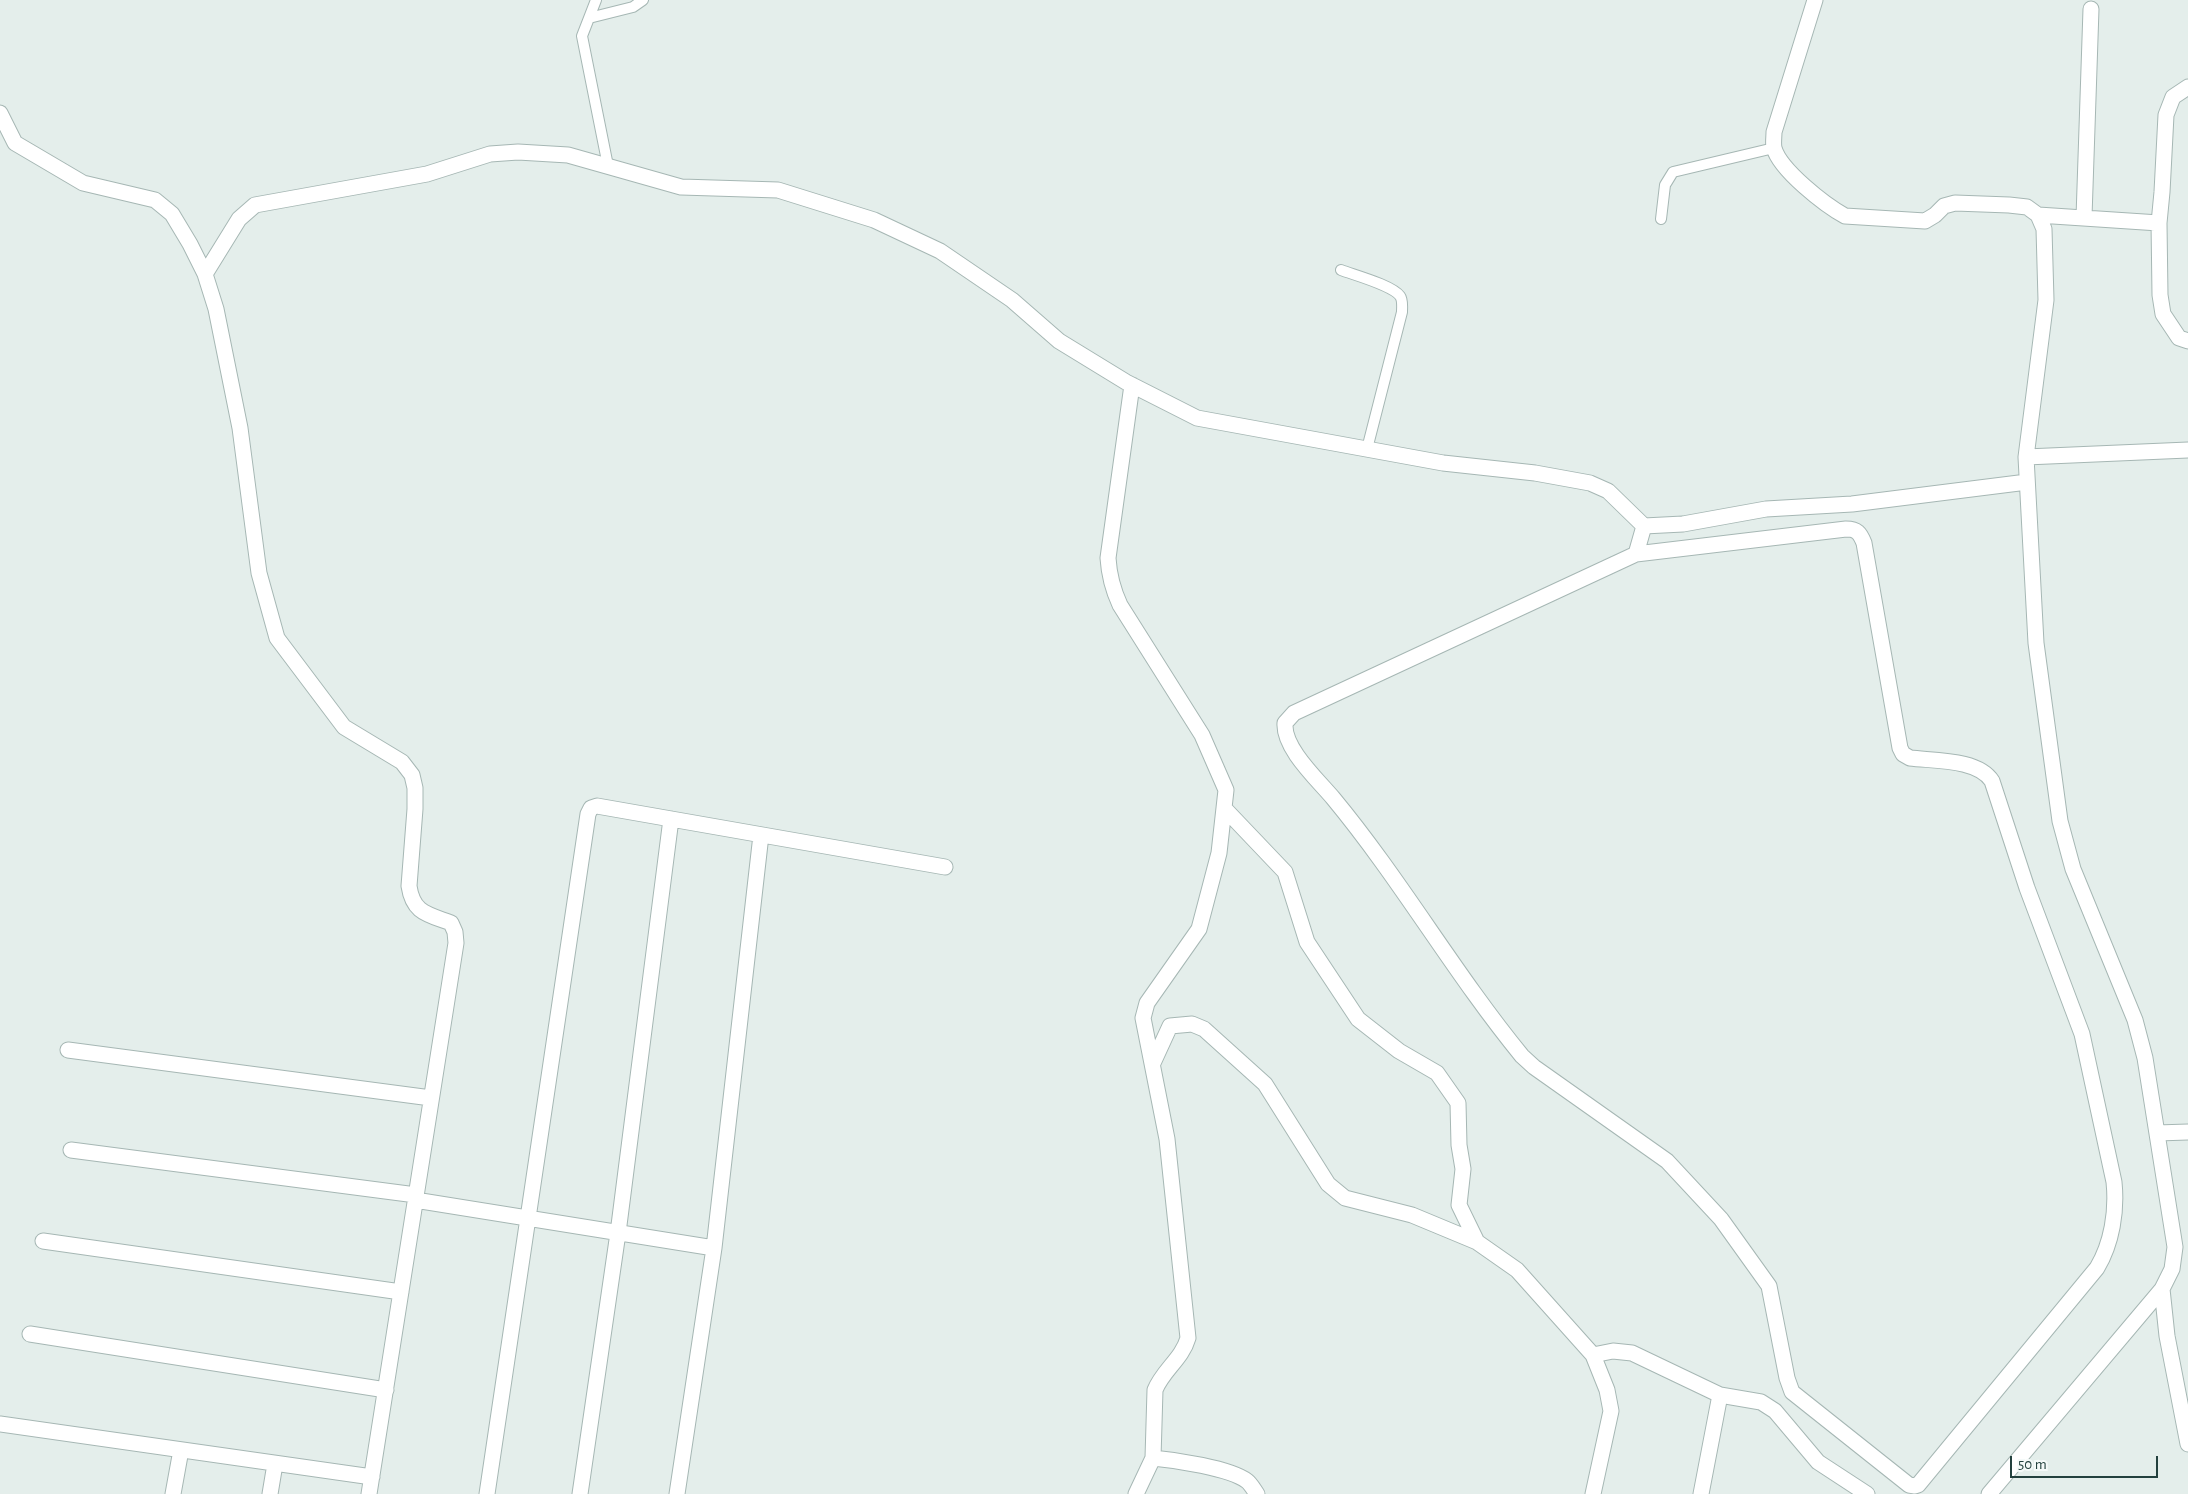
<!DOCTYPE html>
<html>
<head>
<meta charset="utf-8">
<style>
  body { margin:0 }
  #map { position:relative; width:2188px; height:1494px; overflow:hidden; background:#e4eeeb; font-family:"Alegreya Sans",sans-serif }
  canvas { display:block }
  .scale { position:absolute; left:2010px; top:1456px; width:148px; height:22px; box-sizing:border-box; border:2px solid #23413e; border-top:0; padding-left:6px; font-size:15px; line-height:18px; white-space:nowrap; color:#23413e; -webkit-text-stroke:4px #f5faf9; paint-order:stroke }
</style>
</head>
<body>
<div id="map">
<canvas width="2188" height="1494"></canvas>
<div class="scale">50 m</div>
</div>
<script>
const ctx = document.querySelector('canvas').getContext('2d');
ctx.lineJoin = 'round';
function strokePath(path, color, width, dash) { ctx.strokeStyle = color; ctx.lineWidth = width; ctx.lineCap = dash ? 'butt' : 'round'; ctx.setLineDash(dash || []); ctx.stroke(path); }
const service = new Path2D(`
  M596,0L582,36L608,166
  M589,18L633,7L643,0
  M1661,219L1665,185L1673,172L1774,148
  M1341,270C1354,275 1392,285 1400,296C1403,300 1402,307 1402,312L1367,449`);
const minor = new Path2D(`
  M1815,0L1774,132C1774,137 1773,143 1774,148C1780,170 1825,205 1845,216L1925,221L1935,215L1944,206L1955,203L2009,205L2027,207L2038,215L2044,229L2046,300L2026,457L2036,643L2060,821L2073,869L2135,1020L2145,1058L2175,1247L2172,1269L2162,1289L1989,1494
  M2188,87L2173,97L2166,115L2162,192L2159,223L2160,295L2163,314L2179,338L2188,341
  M0,113L15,143L83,183L155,200L172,214L190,244L205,274L216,309L240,428L259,573L277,638L344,727L402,762L412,775L415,788V809L409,886C413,913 427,914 451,923L455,932L456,943L369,1494
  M2038,215L2159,223
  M2084,217L2091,9
  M205,274L239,219L255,205L427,174L490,154L518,152L568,155L681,187L778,190L874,220L940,251L1012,300L1059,341L1126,382L1197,418L1443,463L1535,473L1590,483L1608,491L1644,526L1683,524L1766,509L1852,504L2027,482
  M1132,385L1108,558C1109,574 1113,590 1120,605L1202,735L1226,790L1219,853L1199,929L1147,1003L1143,1018L1167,1139L1188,1338C1182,1359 1163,1370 1155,1390L1153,1458L1136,1494
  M2026,457L2188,450
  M1636,554L1846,529C1857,529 1860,533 1864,543L1900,748L1903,754L1910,758C1935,761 1978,759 1992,781L2027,888L2082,1034L2114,1182C2117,1211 2112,1243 2097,1268L1918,1485L1915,1486L1909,1485L1792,1392L1787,1378L1769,1286L1721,1219L1667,1161L1534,1067L1522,1056C1454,973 1401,880 1333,798C1317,779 1283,748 1285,723L1294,713L1636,554L1644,526
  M1224,808L1285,872L1307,942L1358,1019L1399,1051L1437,1073L1458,1103L1459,1145L1463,1169L1459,1205L1477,1242
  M68,1050L431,1098
  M1153,1063L1170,1026L1192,1024L1204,1029L1265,1084L1328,1184L1345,1198L1412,1215L1477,1242L1517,1270L1593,1355L1607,1390L1611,1411L1593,1494
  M2157,1133L2188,1132
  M71,1150L416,1195
  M415,1200L714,1248
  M43,1241L401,1292
  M2162,1289L2167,1336L2188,1444
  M30,1334L386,1390
  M1593,1355L1613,1351L1632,1353L1720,1395L1761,1402L1775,1411L1818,1462L1867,1494
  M0,1424L372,1477
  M1153,1458C1175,1460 1230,1468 1247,1481C1251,1484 1254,1490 1257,1494
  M173,1494L181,1450
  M270,1494L275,1464
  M487,1494L588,814L591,808L597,806L945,867
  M580,1494L618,1233L671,819
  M677,1494L714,1248L761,835
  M1701,1494L1720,1395`);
strokePath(service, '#a6b7b4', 12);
strokePath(minor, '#a6b7b4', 17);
strokePath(service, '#fff', 10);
strokePath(minor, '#fff', 15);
</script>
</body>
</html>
